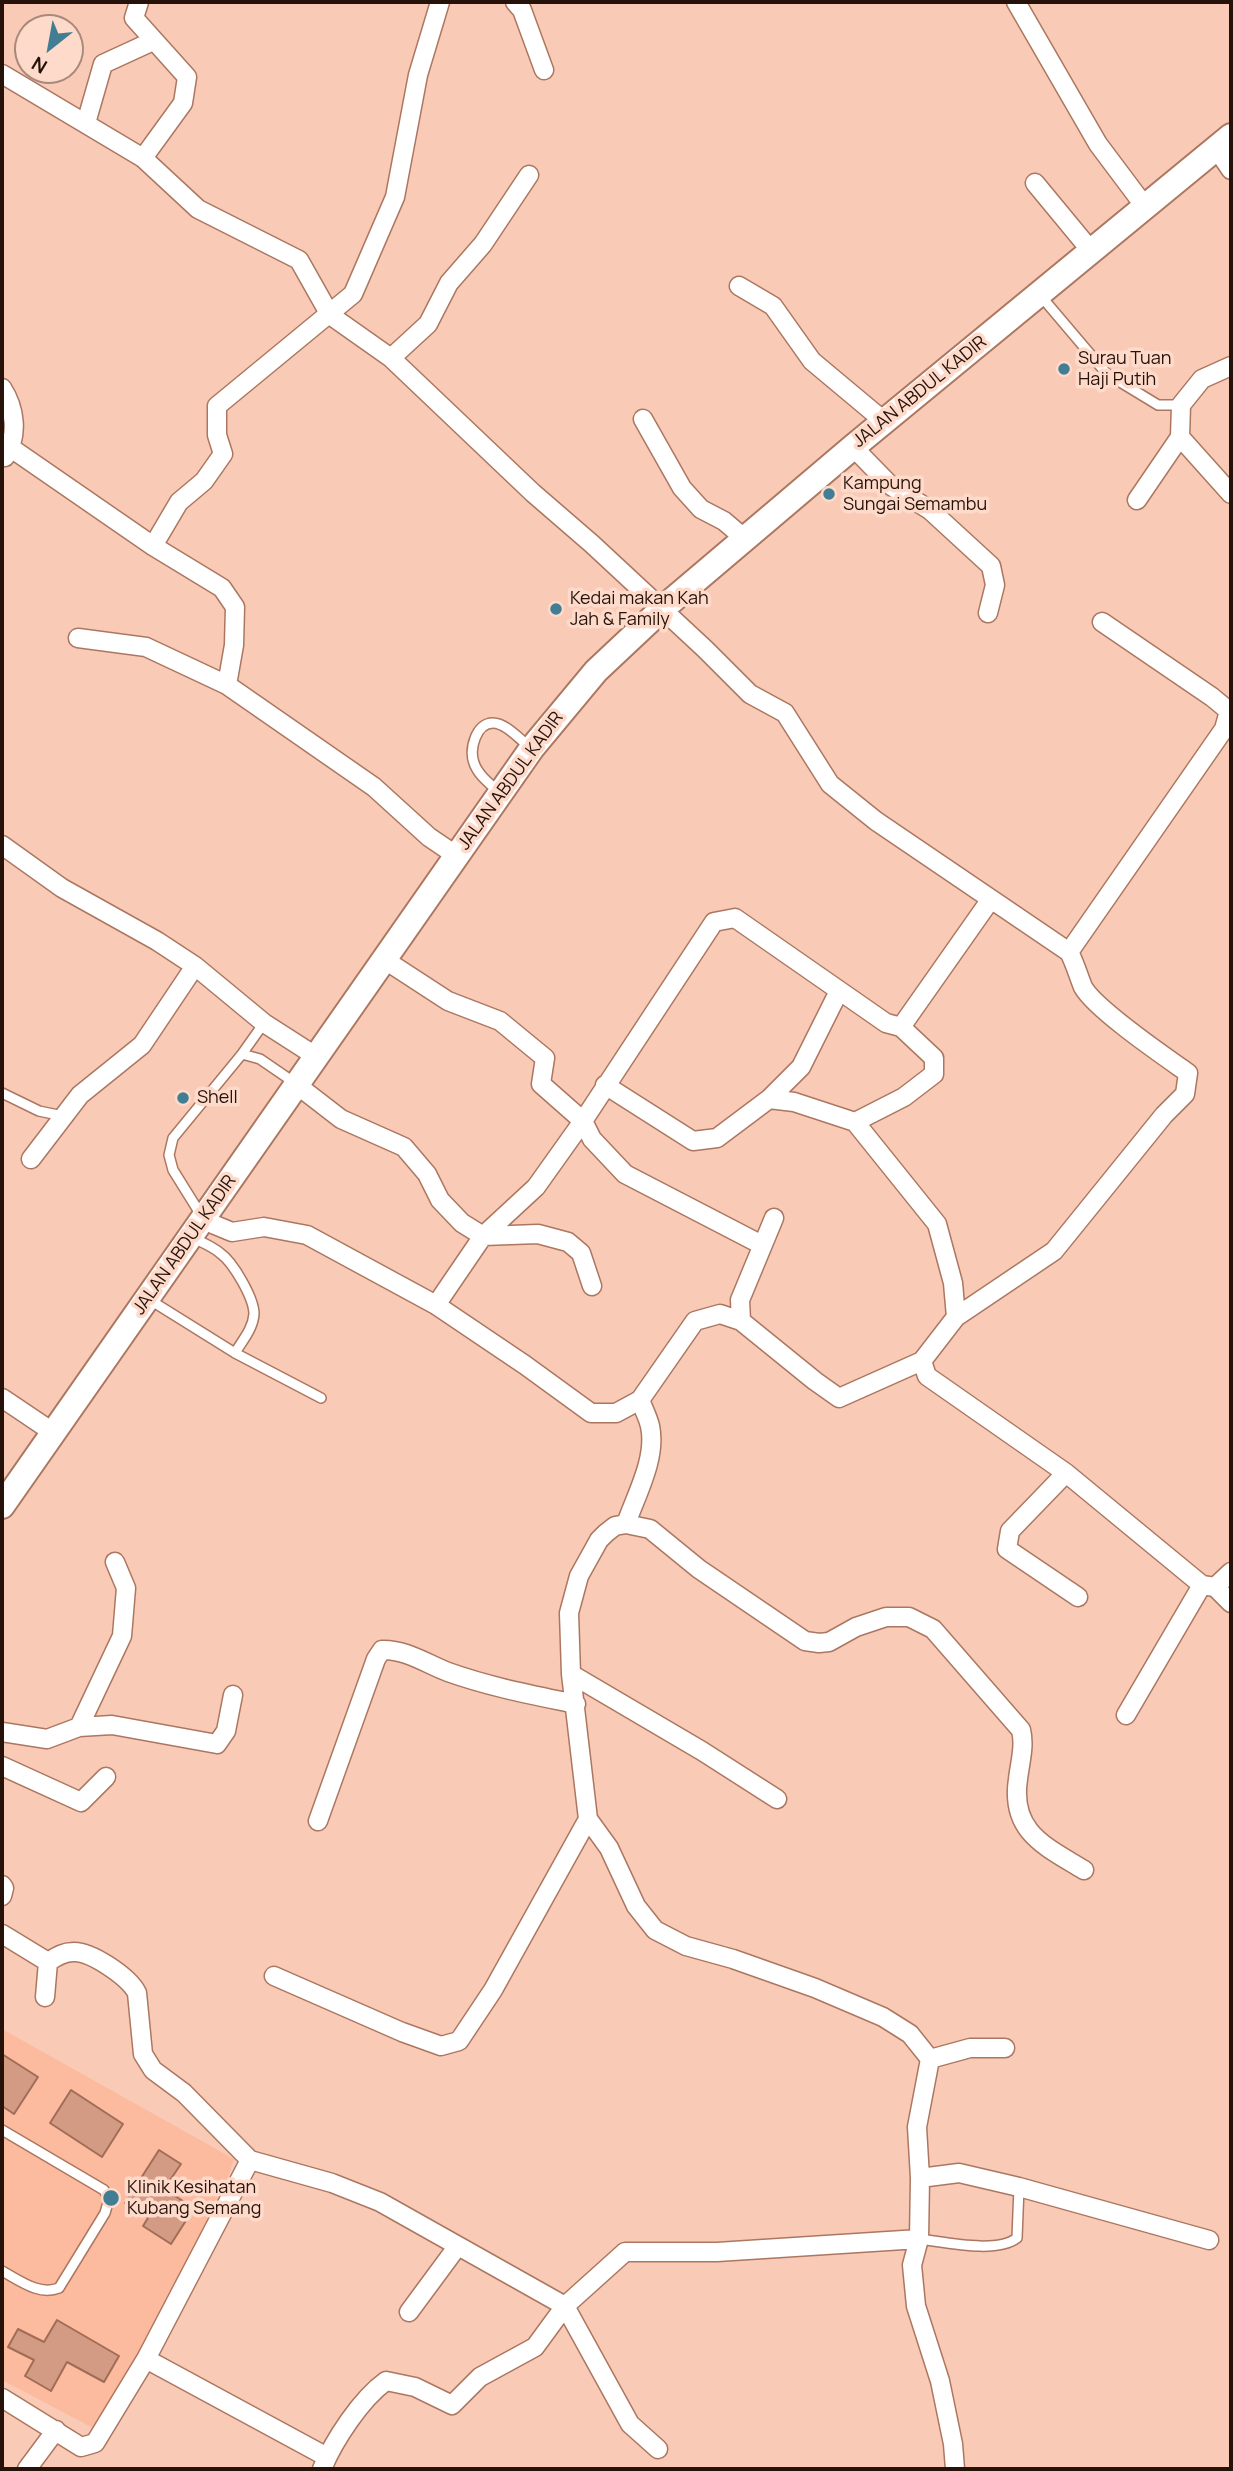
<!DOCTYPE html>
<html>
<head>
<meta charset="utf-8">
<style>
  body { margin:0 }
  #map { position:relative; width:1233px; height:2471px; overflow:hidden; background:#f9cab6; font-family:Manrope,sans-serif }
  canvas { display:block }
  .frame { position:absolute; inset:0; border:4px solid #261209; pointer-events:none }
  .north { position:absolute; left:14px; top:14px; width:70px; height:70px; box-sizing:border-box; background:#fedacb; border:2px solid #a88a7d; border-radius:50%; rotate:211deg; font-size:19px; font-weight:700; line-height:28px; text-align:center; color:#261209 }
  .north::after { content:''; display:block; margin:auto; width:24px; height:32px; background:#417e94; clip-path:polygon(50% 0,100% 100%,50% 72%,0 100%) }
</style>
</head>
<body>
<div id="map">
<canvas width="1233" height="2471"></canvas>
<div class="frame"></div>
<div class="north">N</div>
</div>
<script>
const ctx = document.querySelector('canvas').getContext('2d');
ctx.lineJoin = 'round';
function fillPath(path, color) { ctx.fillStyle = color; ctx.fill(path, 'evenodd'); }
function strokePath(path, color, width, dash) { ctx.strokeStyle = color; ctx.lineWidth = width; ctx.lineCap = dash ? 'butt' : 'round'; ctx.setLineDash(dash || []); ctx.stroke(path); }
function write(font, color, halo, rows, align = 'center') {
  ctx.font = font + ' Manrope,sans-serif'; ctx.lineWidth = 7; ctx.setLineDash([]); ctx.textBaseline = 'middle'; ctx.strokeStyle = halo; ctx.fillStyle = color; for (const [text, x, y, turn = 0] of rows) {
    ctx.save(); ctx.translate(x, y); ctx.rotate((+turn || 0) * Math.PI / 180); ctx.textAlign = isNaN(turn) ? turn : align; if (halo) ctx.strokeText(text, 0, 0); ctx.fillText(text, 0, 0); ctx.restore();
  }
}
const built = new Path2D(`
  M2,2029L234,2159L208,2237L145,2350L95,2429L2,2380Z`);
const building = new Path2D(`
  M2,2054L38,2077L14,2114L2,2106Z
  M71,2090L123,2124L102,2157L50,2123Z
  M159,2150L181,2164L164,2189L194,2208L171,2244L143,2226L148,2218L125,2203Z
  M57,2320L119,2356L104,2382L67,2362L51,2391L25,2376L34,2360L8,2347L18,2329L44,2342Z`);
const service = new Path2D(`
  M1040,295L1107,374L1158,405H1181
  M499,792C490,784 478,775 474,763C469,749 476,723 493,723C506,723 520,740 530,747
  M242,1054L264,1023
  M2,1093L39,1111L63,1116
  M201,1215L173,1170L169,1155L173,1138L242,1054L260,1059L295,1083
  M191,1237C201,1242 212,1246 220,1253C233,1262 254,1298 254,1314C253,1329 242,1341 235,1353
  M150,1300L235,1353L321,1398
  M2,2130L104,2190L109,2199L105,2213L59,2288C39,2296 19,2280 2,2271
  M919,2239C945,2242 996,2254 1017,2238L1019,2187`);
const minor = new Path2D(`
  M139,2L134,18L187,77L183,103L143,158
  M515,2L522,10L544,70
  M1016,2L1098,144L1146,208
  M2,74L143,158L198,209L299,260L330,315L391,358L533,493L592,544L705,649L750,694L785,713L830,784L876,821L1069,952C1075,963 1078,975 1083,987C1095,1009 1164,1056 1188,1073L1185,1094L1164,1115L1054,1251L956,1317L922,1361L839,1398L815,1381L741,1321L720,1314L695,1321L640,1400L616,1413H591L525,1365L436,1305L307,1235L264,1227L232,1232L203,1220
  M86,123L103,64L153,41
  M1216,148L1231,170
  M1035,183L1092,252
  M739,286L773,306L812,361L885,422
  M391,358L428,324L449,283L483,244L529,175
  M1231,366L1202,379L1181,405L1180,437L1231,494
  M2,388C15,408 19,435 5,457
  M643,419L682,488L701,509L724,521L744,538
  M853,447L890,485L930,510L991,566L995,585L988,613
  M2,452L11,448L153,546L222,588L235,607L234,645L227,685
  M1137,500L1180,437
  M153,546L179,502L204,481L223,454L217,435V406L353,294L395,197L418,75L440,2
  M78,638L146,647L227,685L374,787L429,837L457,856
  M2,845L62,888L157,941L195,966L264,1023L317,1057
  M1069,952L1224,729L1229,711L1212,697L1102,622
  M385,960L448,1001L500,1021L545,1058L541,1084L583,1121L536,1187L483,1236L436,1305
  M901,1027L991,899
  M297,1085L341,1119L404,1147L427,1174L440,1200L462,1223L483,1236L538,1234L568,1242L581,1253L592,1286
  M605,1085L693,1141L717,1138L769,1099L801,1067L839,991
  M855,1122L937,1224L953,1283L956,1317
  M31,1159L80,1095L142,1045L195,966
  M762,1245L625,1174L592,1139L583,1121L714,922L735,918L886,1023L901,1027L934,1058V1074L904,1097L855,1122L794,1102L769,1099
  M741,1321L740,1300L774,1218
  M922,1361L927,1376L1066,1473L1202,1585L1215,1587L1231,1603
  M2,1398L54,1433
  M1066,1473L1010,1531L1007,1549L1078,1597
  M626,1524C636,1495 657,1458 650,1426C648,1417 643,1408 640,1400
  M1215,1587L1231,1572
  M571,1674L702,1751L777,1799
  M1126,1715L1202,1585
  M79,1727L112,1725L217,1744L226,1731L233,1695
  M2,1732L47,1739L79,1727L122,1636L126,1588L115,1562
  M2,1766L81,1802L106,1777
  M318,1821L376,1659L382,1650C405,1649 427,1664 448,1672C490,1687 533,1695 576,1704
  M2,1885L4,1888L2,1896
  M2,1934L48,1962
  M274,1976L402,2032L441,2046L459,2041L493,1990L588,1819
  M45,1997L48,1962C56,1957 63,1952 73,1952C91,1951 129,1977 137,1993L143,2054L153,2070L184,2093L250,2160L332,2183L380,2202L565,2306L630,2424L658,2449
  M930,2059L970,2048H1005
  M920,2178L959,2173L1019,2187L1209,2240
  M409,2312L457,2247
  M146,2359L327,2457
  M2,2398L81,2447L95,2443L146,2359L250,2160
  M27,2469L56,2430
  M322,2469C334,2440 361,2399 386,2381L415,2387L452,2405L480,2377L535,2347L565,2306L625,2252H717L919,2239
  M955,2469L953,2444L940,2381L916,2306L912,2265L919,2239L920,2178L917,2127L930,2059L910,2034L883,2017L815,1988L733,1959L686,1946L655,1930L636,1906L609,1848L588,1819L571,1674L569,1613L579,1576L599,1540L606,1533L615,1526L626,1524L650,1529L699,1569L805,1641L819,1643L829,1642L856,1627L886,1617H909L933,1629L1021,1730C1025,1746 1020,1762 1018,1779C1010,1832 1045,1846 1084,1870`);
const secondary = new Path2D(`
  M2,1506L532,748L596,671L662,609L853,447L1231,136`);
const markers = [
  [1064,369,7,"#417e94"],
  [829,494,7,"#417e94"],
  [556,609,7,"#417e94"],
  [183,1098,7,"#417e94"],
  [111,2198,9,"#417e94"]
];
const poiNames = [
  ["Surau Tuan",1078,359],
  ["Haji Putih",1078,380],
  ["Kampung",843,484],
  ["Sungai Semambu",843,505],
  ["Kedai makan Kah",570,599],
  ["Jah & Family",570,620],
  ["Shell",197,1098],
  ["Klinik Kesihatan",127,2188],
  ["Kubang Semang",127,2209]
];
const streetNames = [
  ["JALAN ABDUL KADIR",920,392,-39],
  ["JALAN ABDUL KADIR",511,781,-54],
  ["JALAN ABDUL KADIR",185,1245,-55]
];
fillPath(built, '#fcbb9f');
fillPath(building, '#d39b84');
strokePath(building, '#a16d56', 2);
strokePath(service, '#ac7760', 12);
strokePath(minor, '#ac7760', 21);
strokePath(secondary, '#ac7760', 28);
strokePath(service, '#fff', 9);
strokePath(minor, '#fff', 18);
strokePath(secondary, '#fff', 24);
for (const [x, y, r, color] of markers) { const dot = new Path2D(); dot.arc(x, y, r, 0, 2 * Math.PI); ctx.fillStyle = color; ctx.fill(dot); strokePath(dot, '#fedacb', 2.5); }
write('18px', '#261209', '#fedacb', poiNames, 'left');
write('18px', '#261209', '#fedacb', streetNames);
</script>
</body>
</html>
